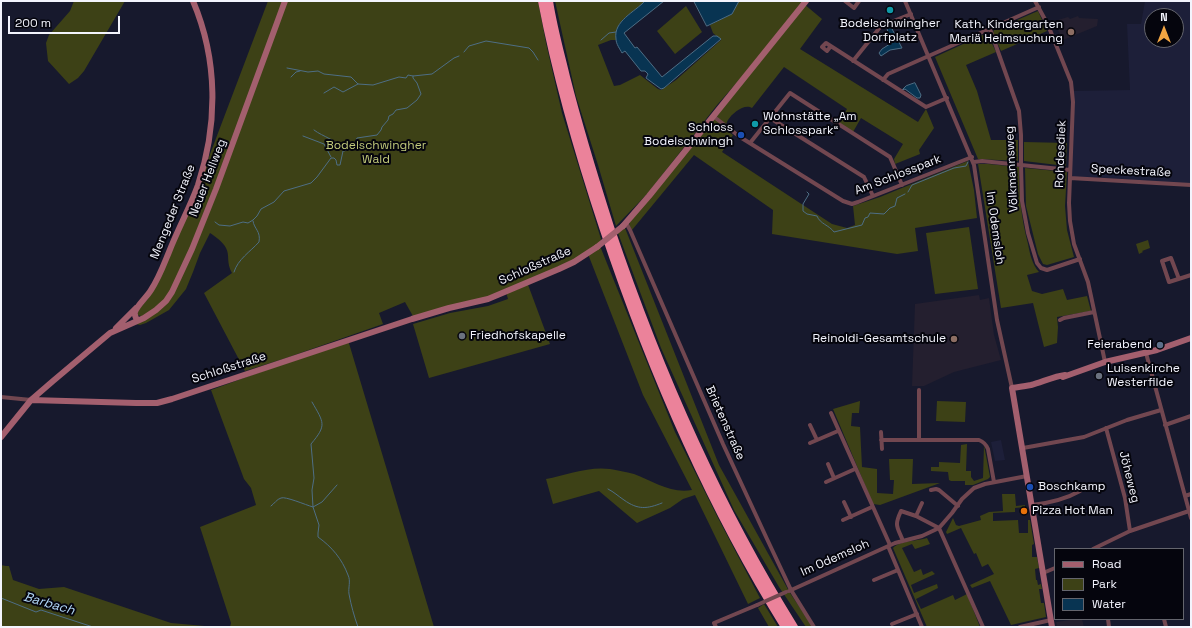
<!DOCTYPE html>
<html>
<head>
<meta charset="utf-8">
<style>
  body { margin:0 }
  #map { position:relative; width:1192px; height:628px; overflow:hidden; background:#17192d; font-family:"Space Grotesk",sans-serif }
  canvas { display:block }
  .frame { position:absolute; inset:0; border:2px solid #f3f4fd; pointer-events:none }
  .legend { position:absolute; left:1054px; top:548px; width:130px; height:72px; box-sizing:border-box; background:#05050d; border:1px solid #64656d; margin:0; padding:5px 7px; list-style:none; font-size:12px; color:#f3f4fd }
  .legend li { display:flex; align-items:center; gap:8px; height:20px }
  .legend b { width:20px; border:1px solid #64656d }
  .north { position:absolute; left:1144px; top:8px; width:40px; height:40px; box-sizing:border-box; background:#05050d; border:1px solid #64656d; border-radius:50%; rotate:0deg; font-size:11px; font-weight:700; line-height:16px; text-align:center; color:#f3f4fd }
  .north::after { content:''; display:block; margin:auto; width:14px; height:18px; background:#f2a542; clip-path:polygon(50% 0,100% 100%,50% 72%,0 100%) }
  .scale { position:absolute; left:8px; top:16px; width:112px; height:18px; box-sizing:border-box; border:2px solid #f3f4fd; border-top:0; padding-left:5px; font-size:12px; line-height:14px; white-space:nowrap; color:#f3f4fd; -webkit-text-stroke:3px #05050d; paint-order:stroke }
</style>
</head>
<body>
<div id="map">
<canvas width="1192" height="628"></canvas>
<div class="frame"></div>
<ul class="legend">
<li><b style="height:5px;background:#a35f6e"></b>Road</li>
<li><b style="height:11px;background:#3d4116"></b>Park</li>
<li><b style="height:11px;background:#083452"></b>Water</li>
</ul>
<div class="north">N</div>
<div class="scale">200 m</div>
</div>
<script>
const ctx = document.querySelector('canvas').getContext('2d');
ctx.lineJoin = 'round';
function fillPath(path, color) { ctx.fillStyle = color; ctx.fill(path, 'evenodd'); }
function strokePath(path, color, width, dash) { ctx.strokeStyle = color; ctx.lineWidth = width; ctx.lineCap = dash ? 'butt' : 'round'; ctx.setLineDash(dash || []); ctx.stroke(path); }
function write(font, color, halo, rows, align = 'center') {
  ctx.font = font + ' "Space Grotesk",sans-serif'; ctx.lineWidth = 4; ctx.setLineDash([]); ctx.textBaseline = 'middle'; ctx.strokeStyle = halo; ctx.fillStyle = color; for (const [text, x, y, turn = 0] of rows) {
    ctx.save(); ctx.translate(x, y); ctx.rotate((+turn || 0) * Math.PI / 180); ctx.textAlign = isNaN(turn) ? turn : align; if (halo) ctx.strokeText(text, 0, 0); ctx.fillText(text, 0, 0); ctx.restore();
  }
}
const built = new Path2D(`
  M1145,1H1191V185L1070,178L1073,91L1130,90L1127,24H1141ZM1152,16H1176V40H1152Z
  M1001,440L1005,460L995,461L991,442Z`);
const education = new Path2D(`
  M1078,16L1079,18L1098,19L1097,26L1063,40L1057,28L1061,26L1058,20L1068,17L1070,19Z
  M979,295L980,300L989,298L994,335L1001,360L954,372L924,386H912L915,304Z
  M1077,619H1082L1084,627H1057L1056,622Z`);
const green = new Path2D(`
  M74,1H125L84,71L78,78L69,84L48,61L46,43L49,35L70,11Z
  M268,1H538L546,43L562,113L601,239L598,247L600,246L675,432L718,518L760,598L748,604L695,495L683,499L670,508L637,523L599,491L553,504L546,479C566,475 589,466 610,469C617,470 626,472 634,474C653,481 671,494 692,490L643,395L588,254L527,282L550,344L429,378L413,324L450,313L488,306L508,299L506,292L414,318L405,302L379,313L383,324L286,358L245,371L204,293L232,273C226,263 230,255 226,248C223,242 216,237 210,233L200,253L193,272L186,289L169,310L146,323L140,325L135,324L141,316L137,315L139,309L148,299L204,170Z
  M555,1H645C632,15 615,18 616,40H611L598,45L614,86L620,85L640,75L658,89L661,90L676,80L721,40L713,33L710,25L732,14L739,1H806L804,4L822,19L800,49L918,122L926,109L934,128L919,150L920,154L895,164L894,159L903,144L861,118L853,132L839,123L847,109L784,67L752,108C745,103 732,113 728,120C726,123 726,126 724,129L733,135L722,152L832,224L847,228L855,225L853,206L880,197L968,161L974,190L977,218L915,228L918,251L897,254L772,234L773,210L694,155L632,230L629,225L630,222L770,45L717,105L648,193L616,226L598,165L576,96Z
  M686,6L702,32L675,54L657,31Z
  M1038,11L1047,31L1001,51L993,33L994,30Z
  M987,33L996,52L966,65L977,91L991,140H1018V161L978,159L935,57Z
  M1024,142L1067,143L1066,166L1024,161Z
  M978,164H988L1019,167C1019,194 1021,217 1028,244C1030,254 1032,264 1039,272L1027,275L1032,291L1042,294L1063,289L1067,300L1087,296L1091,311L1057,317L1058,327L1057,343L1044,347L1033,303L1001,308Z
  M1025,168L1067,172L1065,206L1067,230L1074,257L1047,265L1043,264L1038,254L1026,206Z
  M969,227L978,289L935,294L926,233Z
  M625,228L719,465L790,593L813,627H806L779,587L734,510L661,348L618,233Z
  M1148,240L1150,248L1142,251L1143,252L1139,254L1136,244Z
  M348,340L434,627H230L231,623L200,527L256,505L251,488L244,479L211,390Z
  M860,401L859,413H852L851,426L860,427L862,467L877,469V493L893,494L894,480H890L889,459H913L912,484L940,483L880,505L873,504L833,409Z
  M937,401L966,402L965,422L936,421Z
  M967,444L966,471H971V477L974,481L983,478L984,445L990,477L988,479L973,485H965V481H951L949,480L948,472L931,471V467H939V462L960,463L961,445Z
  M1002,494H1015L1016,506L1025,505V507L1015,508V512L993,513V521L1018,520L1019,533H1028V520H1030L1034,544L1032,545V557H1037L1039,568L1035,569L1036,580H1037L1038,585L1041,584L1042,589H1039L1041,603H1044L1046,617L1011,625L990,581L972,588L970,585L994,574L988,564L982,567L976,553L974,554L961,528L947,534L946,532L953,518L956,525L959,526L981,520L980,516L989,512L1003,511Z
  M927,538L930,544L915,549L912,544L902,548L914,572L921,569L923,575L932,571L935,574L911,585L914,593L937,584L938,588L916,599L921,609L953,595L955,600L967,594L980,627H927L893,548C899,541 917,541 927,538Z
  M1,565L6,566H9L13,580L39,589L64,587L171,623L216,627H1Z
  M764,604L778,627H769L758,608Z`);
const water = new Path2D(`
  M645,1H664L624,33L635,48L637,47L662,77L713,36H717L721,39L664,88L661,89L646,78L648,74L645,71H641L625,51L622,53C620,49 616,44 616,39C613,21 635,12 645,1Z
  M694,1H739L732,14L707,26Z
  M890,25L902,48L890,50L881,56L879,53L882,49L893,42L888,33L887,28Z
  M915,83L921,95L920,98H917L905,89L902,90L906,86Z`);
const stream = new Path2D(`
  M601,40L609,33L616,32
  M464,52L469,46L486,41L529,48L533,52L538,60
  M287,68L308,72L318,71L324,74L351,77L358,84L373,85L399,77L406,78L408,75L413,76L432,74L454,58L459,56
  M291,77L296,72L300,71
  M324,93L334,87L343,92L358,84
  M314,130C323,137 338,140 344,151
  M303,136L324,144L331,157
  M807,192L809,194L803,204V211L807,214L817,216C820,224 829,225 834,232L862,225L865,218L868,217L870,213L884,214L890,208L895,206L897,198L905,194
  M908,192L912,185L954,168L966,166L968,162
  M215,222L219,225L230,226L243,222L248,223L253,220L257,216L261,209L274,202L284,191L311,183L317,177L331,158H334L336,160L337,165H340L343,151L352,149L357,138L377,135L381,130L382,127L388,120L389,116L393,114L396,110L407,108L417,100L421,94L417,83L413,78V76
  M234,272C238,259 250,252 259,242C261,231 254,229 253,221
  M312,402C324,423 327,425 311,444L314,478L312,490L313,507L319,525L318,533V537C332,547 342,559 348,575C351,581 348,588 349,594C351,605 354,616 358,627
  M608,489C614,492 618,496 624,500C638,510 647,509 662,503
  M271,506C274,504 277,499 281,498C285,496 306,505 313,507L322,502L337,485
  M1,598L36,612L41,610L93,627`);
const street = new Path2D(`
  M845,1L854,8L859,1
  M905,1L974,165L997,320L1012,388
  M1035,1L1048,25L1071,82L1073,102L1069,203L1070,221L1074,244L1088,282L1105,362
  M990,29L1019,111L1021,135V165L1022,201L1028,233L1037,263L1041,268L1047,270L1080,259
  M831,46L827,51L822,47L826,43L926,107L947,98
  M853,61L881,26L911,14
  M883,80L888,74L1039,7
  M713,116L740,137L843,201L852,204L858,202L972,157
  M770,118L864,177L873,196
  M750,143L790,93L890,157L902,185
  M974,162L982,161L1070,170
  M1070,178L1191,185
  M626,223L630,230L723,444L767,539L791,590L814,627
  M1179,279L1171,258L1162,261L1169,282L1191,275
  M1060,320L1064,318L1094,312
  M1146,353L1191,518
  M1,397L31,400
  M831,413L890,545
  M810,425L817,440
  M1165,425L1191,416
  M1106,428L1125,498L1130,531
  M881,432L882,449
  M881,440H979C984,442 986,444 988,449L994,482
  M919,440V390
  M810,443L838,431
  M1023,448L1084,437L1127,420L1161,410
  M828,464L834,478
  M826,482L855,469
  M931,490L936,489L939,490L958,506
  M1185,496L1191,494
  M844,502L851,517
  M1032,505C1049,503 1066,499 1080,491
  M916,516L922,503
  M843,520L872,507
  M903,541C897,526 894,526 901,511L916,516L939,528L983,627
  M888,546L922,627
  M1093,549L1130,531L1189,511
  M1043,573L1055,568
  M874,580L898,570
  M789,591L895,543L922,536L939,528L952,513L962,499L974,488L985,484L1027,476
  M1108,619L1109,627
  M1164,619L1166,627
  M892,624L917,614
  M716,627L714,623L757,605
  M1020,627L1051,620`);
const secondary = new Path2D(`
  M623,226L649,196L806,1
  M137,320C136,318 134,315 135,312C137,305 147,297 151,290C159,278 164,264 169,252C178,229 190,207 198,185C218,124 218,60 193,1
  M116,328L136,308
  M1063,377L1105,362L1157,350L1191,338
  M31,400L136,403H157L172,399L412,319L449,308L488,299L559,269L574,262L597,247
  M1,437L31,400L53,381L110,333L144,318L156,310L166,301L172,292L192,249L216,189L285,1
  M1052,627L1012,388C1019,387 1025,386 1031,385C1042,382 1055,376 1065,375`);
const highway = new Path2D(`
  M542,1C557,79 579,155 604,230C650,368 708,503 785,627
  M549,1C553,27 560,52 566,77C579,128 594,177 610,227C657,366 716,502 794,627`);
const streetBridge = new Path2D(`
  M757,605L786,592`);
const secondaryBridge = new Path2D(`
  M597,247L623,226`);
const markers = [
  [890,10,4,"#0f9aa8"],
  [1071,32,4,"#8d6e63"],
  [755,124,4,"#0f9aa8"],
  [741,135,4,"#1a4fb4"],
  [462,336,4,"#6b7280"],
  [954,339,4,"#8d6e63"],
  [1160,345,4,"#5c6f8a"],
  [1099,376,4,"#6b7280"],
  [1030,487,4,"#1a4fb4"],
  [1024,511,4,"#e8710a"]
];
const poiNames = [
  ["Bodelschwingher",890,24,"center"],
  ["Dorfplatz",890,38,"center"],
  ["Kath. Kindergarten",1063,25,"right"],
  ["Mariä Heimsuchung",1063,39,"right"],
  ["Wohnstätte „Am",763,117],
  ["Schlosspark“",763,131],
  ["Schloss",733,128,"right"],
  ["Bodelschwingh",733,142,"right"],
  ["Friedhofskapelle",470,336],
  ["Reinoldi-Gesamtschule",946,339,"right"],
  ["Feierabend",1152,345,"right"],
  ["Luisenkirche",1107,369],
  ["Westerfilde",1107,383],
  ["Boschkamp",1038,487],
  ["Pizza Hot Man",1032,511]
];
const parkNames = [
  ["Bodelschwingher",376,146],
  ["Wald",376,160]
];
const streetNames = [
  ["Rohdesdiek",1061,154,-88],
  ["Völkmannsweg",1012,169,-93],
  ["Speckestraße",1131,171,3],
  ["Am Schlosspark",898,175,-21],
  ["Neuer Hellweg",208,178,-69],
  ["Mengeder Straße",173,212,-68],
  ["Im Odemsloh",995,228,82],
  ["Schloßstraße",535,266,-24],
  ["Schloßstraße",229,368,-18],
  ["Brietenstraße",725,423,66],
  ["Jöheweg",1129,477,76],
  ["Im Odemsloh",835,558,-24]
];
const waterNames = [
  ["Barbach",49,604,16]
];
fillPath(built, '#1d1f39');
fillPath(education, '#241f2f');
fillPath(green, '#3d4116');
fillPath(water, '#083452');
strokePath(water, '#4e6e85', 1);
strokePath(stream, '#4e6e85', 1);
strokePath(street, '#724750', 4);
strokePath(secondary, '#a35f6e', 6);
strokePath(highway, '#eb829a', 8);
strokePath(streetBridge, '#724750', 4);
strokePath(secondaryBridge, '#a35f6e', 6);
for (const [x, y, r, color] of markers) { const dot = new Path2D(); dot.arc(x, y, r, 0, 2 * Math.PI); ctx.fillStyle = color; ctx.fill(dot); strokePath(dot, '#05050d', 1.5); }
write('12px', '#f3f4fd', '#05050d', poiNames, 'left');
write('12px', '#c1c97b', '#05050d', parkNames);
write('12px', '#f3f4fd', '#05050d', streetNames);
write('italic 13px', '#b5dbfc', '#05050d', waterNames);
</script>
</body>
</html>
